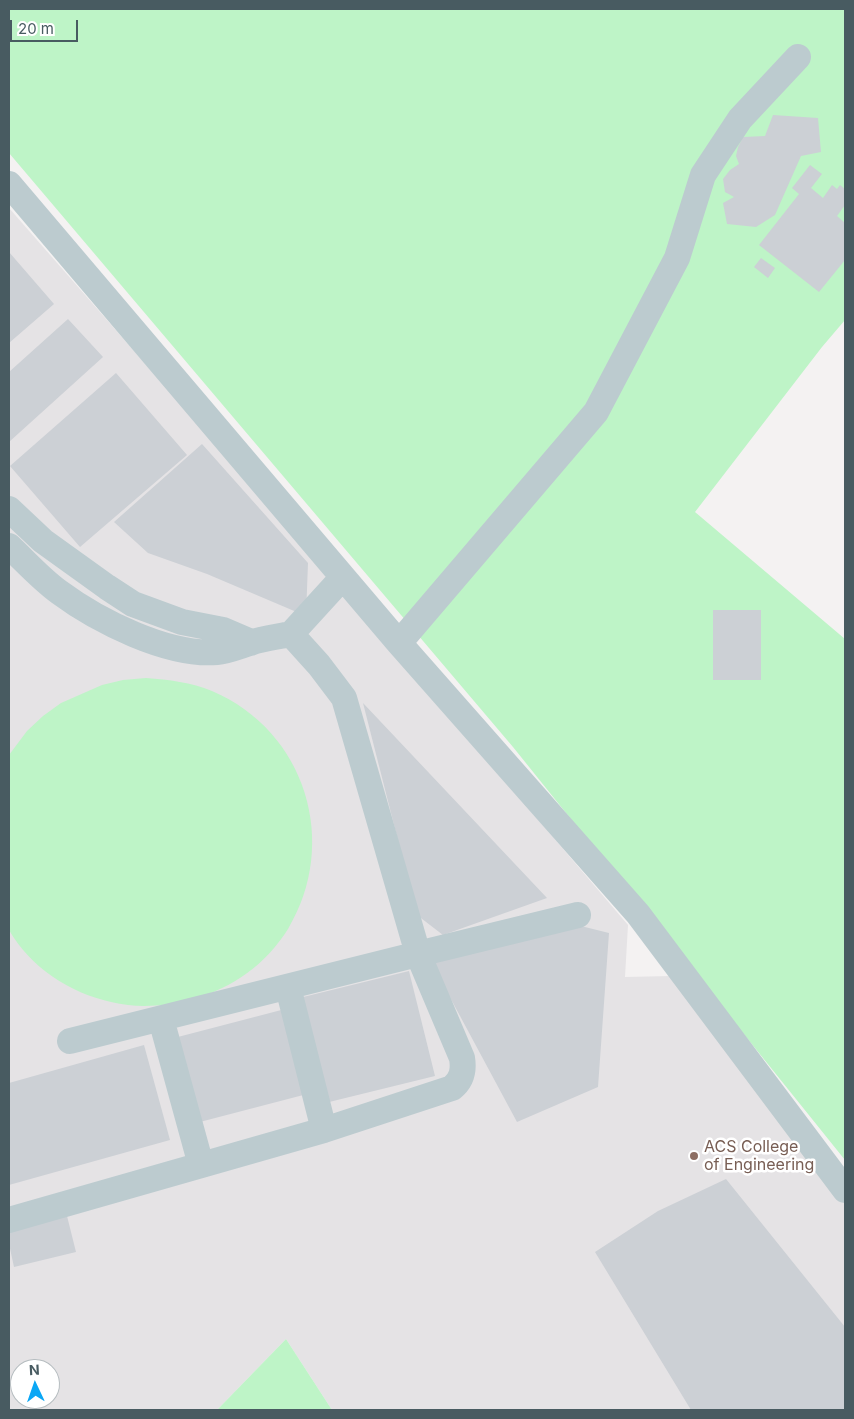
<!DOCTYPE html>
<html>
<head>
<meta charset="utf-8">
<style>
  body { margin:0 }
  #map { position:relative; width:854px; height:1419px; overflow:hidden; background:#f4f2f2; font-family:Inter,sans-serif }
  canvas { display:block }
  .frame { position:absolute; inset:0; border:10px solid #485b61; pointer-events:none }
  .north { position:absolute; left:10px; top:1359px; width:50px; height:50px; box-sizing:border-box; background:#fff; border:1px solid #b6bdc0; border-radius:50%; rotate:357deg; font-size:14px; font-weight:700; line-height:20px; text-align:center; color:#485b61 }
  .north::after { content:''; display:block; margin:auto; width:18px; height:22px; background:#0ba7f5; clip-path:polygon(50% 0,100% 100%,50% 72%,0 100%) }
  .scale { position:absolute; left:10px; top:20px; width:68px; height:22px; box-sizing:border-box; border:2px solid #485b61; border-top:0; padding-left:6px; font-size:15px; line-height:18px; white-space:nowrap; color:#485b61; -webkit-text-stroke:4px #fff; paint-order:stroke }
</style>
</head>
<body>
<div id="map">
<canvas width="854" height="1419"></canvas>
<div class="frame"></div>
<div class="north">N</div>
<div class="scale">20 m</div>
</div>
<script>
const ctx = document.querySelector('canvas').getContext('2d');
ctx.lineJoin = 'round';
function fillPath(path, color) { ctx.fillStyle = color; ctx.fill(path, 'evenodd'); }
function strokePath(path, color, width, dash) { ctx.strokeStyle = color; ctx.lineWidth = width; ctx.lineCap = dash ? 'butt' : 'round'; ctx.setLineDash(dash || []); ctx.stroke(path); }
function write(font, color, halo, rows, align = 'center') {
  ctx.font = font + ' Inter,sans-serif'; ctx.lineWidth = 5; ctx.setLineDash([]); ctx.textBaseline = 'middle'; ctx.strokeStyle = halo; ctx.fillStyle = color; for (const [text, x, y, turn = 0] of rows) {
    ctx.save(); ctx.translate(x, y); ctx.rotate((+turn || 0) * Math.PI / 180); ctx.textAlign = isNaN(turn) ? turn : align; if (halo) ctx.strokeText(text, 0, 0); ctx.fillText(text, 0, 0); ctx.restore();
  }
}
const education = new Path2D(`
  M9,208L303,544L628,925L625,977L671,976L845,1202V1410H332L286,1339L217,1410H9ZM20,1369H50V1399H20Z`);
const green = new Path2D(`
  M9,9H845V320L822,347L695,512L845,639V1160L513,747L9,153Z
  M146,678C169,680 191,682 212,691C306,731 340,843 288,929C266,964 233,988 193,999C165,1006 140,1009 111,1002C70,993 30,967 9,930V755L27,731L43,716L61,703L102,685L123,680Z
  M286,1339L332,1410H217Z`);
const building = new Path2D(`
  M773,115L818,118L821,152L801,156L775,215L756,227L727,224L723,203L734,197L725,192L723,179L730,170L739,164L736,156L738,147L743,137L765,136Z
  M810,165L822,174L811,188L823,198L832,185L837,189L840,185L845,189V205L837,216L845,223V260L819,292L759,245L799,194L792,188Z
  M9,252L54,304L9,343Z
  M761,258L775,268L768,278L754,267Z
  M68,319L103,357L9,442V372Z
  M116,373L187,455L80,547L10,466Z
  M202,444L308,563L306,616L207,574L148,553L114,522Z
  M713,610H761V680H713Z
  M363,703L547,898L443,935L417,915Z
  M569,923L609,933L598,1087L517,1122L431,962Z
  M409,971L435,1076L321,1104L295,999Z
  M289,1008L311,1093L196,1123L174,1038Z
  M144,1045L170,1140L9,1185V1083Z
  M726,1179L845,1327V1410H691L595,1252L658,1211Z
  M67,1216L76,1252L14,1267L9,1244V1230Z`);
const minor = new Path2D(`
  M9,184L399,643L638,914L845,1190
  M9,509L43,541L107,587L133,604L182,622L223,630L251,642
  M9,546C25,561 41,579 59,592C98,621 168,656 217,652C229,651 239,646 250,643C263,638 277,637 291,634L319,665L344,698L418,954L70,1041
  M291,634L343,577
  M399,643L596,412L677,258L703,175L740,119L798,57
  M161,1019L201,1165
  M324,1130L452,1088C462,1080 464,1070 462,1058L418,954L578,915
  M9,1220L324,1130L288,987`);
const markers = [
  [694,1156,5,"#8d6e63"]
];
const educationNames = [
  ["ACS College",704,1147],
  ["of Engineering",704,1165]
];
fillPath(education, '#e5e3e5');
fillPath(green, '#bef4c7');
fillPath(building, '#ccd0d5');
strokePath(minor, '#bccbcf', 26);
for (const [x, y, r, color] of markers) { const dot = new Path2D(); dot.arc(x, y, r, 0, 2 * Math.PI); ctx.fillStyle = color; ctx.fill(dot); strokePath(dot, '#fff', 2); }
write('16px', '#785e54', '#fff', educationNames, 'left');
</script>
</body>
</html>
